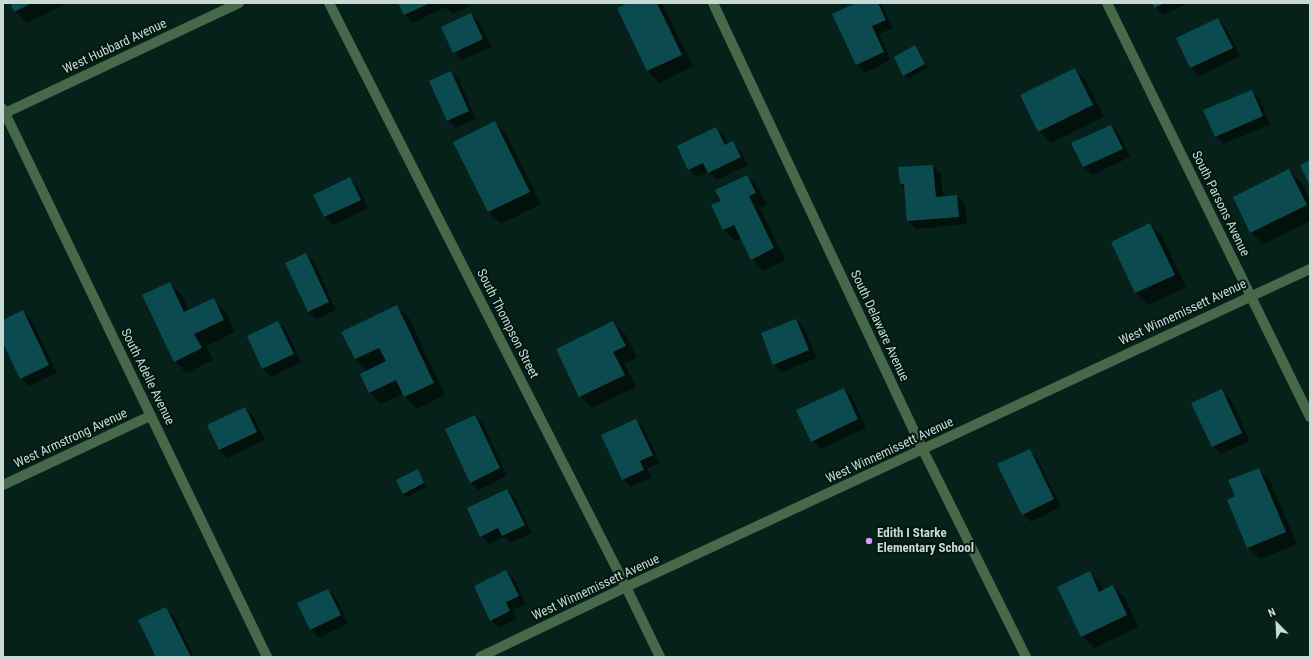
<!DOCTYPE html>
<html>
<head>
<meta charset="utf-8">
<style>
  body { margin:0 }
  #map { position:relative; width:1313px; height:660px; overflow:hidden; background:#06211a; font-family:"Roboto Condensed",sans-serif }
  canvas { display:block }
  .frame { position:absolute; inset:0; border:4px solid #c9d9d3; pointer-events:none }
  .north { position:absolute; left:1257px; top:604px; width:40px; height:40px; -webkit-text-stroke:3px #001811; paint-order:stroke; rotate:336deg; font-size:11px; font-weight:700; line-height:16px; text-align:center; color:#c9d9d3 }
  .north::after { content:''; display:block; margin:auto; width:14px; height:18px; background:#c9d9d3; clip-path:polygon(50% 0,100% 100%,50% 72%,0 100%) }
</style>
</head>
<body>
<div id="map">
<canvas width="1313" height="660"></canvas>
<div class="frame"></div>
<div class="north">N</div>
</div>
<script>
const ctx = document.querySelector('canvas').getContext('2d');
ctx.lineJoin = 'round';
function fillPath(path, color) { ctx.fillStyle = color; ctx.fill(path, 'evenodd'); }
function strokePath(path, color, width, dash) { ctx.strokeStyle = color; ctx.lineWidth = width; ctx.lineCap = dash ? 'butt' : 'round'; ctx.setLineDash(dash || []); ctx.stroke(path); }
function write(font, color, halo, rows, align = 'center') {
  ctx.font = font + ' "Roboto Condensed",sans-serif'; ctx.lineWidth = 4; ctx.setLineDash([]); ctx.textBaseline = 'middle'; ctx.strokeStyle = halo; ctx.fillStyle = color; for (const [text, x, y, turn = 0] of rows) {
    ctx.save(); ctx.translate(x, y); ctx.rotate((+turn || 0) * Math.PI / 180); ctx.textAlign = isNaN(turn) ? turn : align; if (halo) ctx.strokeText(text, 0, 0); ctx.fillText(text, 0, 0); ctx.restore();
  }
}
const shadow = new Path2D(`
  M11,3H68L27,23L15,11Z
  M400,3H467L469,7L452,14L445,7L413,23L405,15Z
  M630,3H662L663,5L693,66L660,83L648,71L618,9Z
  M858,3H881L893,28L879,34L891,60L865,73L857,65L833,15Z
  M1153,3H1189L1163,15Z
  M471,14L479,22L491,47L462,60L454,52Z
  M1218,19L1226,28L1240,56L1199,76L1191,68L1177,39Z
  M915,47L928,68L908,79L904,75Z
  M1075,69L1086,81L1104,117L1051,143L1039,131Z
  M451,72L459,80L476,119L455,128L447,120Z
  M1252,91L1260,99L1270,125L1223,144L1215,136Z
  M494,123L506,134L541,204L501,224L489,212L455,142Z
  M1111,126L1119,134L1130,157L1092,175L1084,167L1073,144Z
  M716,128L724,136L728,145L733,143L741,151L748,165L717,180L709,172L697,177L689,169Z
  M933,166L941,174L943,198L957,196L965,204L967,224L916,229L908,221L905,189L901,184Z
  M1289,171L1301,182L1310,201V221L1263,244L1251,232Z
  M747,176L759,188L767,205L760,208L785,260L764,271L752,259L742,238L735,241L724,230L722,201Z
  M350,179L358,187L368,208L333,225L325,217L315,195Z
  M1150,224L1162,236L1186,287L1148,305L1136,293L1112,242Z
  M306,254L314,262L336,310L316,319L308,311Z
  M170,283L182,295L189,311L213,299L225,311L235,332L206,346L213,360L186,373L175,361Z
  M397,307L409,318L445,395L416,409L403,394L381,404L370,393L368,371L356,359L343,332Z
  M23,311L31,319L57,373L29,386L21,378L3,340V321Z
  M796,320L804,328L817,358L782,372L774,364Z
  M278,322L286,330L301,362L271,377L263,369L248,336Z
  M613,322L625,334L637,358L624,364L636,387L592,408L580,396Z
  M844,389L852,397L866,428L820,449L812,441Z
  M1222,390L1230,398L1250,441L1221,454L1213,446Z
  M245,408L253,416L265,440L228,458L220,450L208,426Z
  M475,416L483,424L507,476L478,490L470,482Z
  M636,420L644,428L660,463L647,469L651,478L631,487L623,479Z
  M1029,450L1037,458L1061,507L1031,522L1023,514Z
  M1258,469L1270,481L1297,544L1260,559L1248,547L1236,497Z
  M418,471L427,487L407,497L403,493Z
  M507,490L515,498L532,533L511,543L504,537L489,544L481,536Z
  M506,571L514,579L526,604L513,610L517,619L499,628L491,620Z
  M1089,572L1101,584L1104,590L1113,586L1125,598L1138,627L1094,648L1082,636Z
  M328,590L336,598L348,623L319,638L311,630L299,604Z
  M166,608L174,616L194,657H157Z`);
const building = new Path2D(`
  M10,3H32L14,12Z
  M398,3H430L404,15Z
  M628,3H657L682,55L647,71L617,8Z
  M856,3H878L886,20L872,26L884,52L856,65L832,14Z
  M1152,3H1165L1154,8Z
  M471,13L483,39L453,53L441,27Z
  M1218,18L1233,48L1190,68L1176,38Z
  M915,45L925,64L903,76L894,57Z
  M1075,68L1093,105L1038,132L1020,95Z
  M451,71L469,111L447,121L429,81Z
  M1252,90L1263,116L1215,137L1203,110Z
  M495,121L530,192L488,212L453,142Z
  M1111,125L1123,149L1083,167L1071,143Z
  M716,127L725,145L733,141L741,157L708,173L703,163L688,170L677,146Z
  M1310,160V186L1300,165Z
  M933,165L936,197L957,195L959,217L907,221L904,184H900L898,167Z
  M1289,169L1307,205L1250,233L1233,197Z
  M747,175L756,193L749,196L774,248L751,260L734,225L723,230L711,205L721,201L715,190Z
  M350,177L361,200L324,217L313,195Z
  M1150,223L1175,275L1135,293L1111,242Z
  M306,253L329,302L308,312L285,263Z
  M170,282L184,312L214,298L224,320L194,334L202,348L174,362L142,295Z
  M397,305L434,383L404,397L396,380L369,393L360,374L386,361L379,348L355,359L341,332Z
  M23,310L49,365L20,379L3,343V320Z
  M796,319L809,350L773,365L761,333Z
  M278,321L294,354L262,369L247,336Z
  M613,321L626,346L613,352L625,375L579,397L556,349Z
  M844,388L858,419L811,442L796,410Z
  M1222,389L1242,433L1212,447L1191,403Z
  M245,407L257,432L219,450L207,425Z
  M475,415L500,468L470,483L445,429Z
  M636,419L653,455L640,461L644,470L622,480L601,435Z
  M1030,449L1054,499L1022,515L997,464Z
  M1259,468L1286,532L1247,548L1227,500L1235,496L1228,480Z
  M418,469L424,483L403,494L396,480Z
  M507,489L525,525L502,536L498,528L480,537L467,508Z
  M506,570L519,596L506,602L510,611L490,621L474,586Z
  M1090,571L1099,592L1113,585L1127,615L1081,637L1057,587Z
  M328,589L341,615L310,630L297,603Z
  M166,607L191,657H156L138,620Z`);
const minor = new Path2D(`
  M329,3L626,587L660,657
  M713,3L923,450L1026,657
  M1107,3L1310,417
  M3,109L267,657
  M3,114L239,3
  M3,485L150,416
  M480,657L626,587L1310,269`);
const markers = [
  [869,541,4,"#d69bfa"]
];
const streetNames = [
  ["West Hubbard Avenue",115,47,-25],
  ["South Parsons Avenue",1220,204,64],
  ["West Winnemissett Avenue",1183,313,-25],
  ["South Thompson Street",507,324,63],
  ["South Delaware Avenue",879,326,65],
  ["South Adelle Avenue",147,377,64],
  ["West Armstrong Avenue",71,439,-25],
  ["West Winnemissett Avenue",890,451,-25],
  ["West Winnemissett Avenue",596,588,-25]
];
const poiNames = [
  ["Edith I Starke",877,534],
  ["Elementary School",877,549]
];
fillPath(shadow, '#0007');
fillPath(building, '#0b4b4f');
strokePath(minor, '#48684a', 10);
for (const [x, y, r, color] of markers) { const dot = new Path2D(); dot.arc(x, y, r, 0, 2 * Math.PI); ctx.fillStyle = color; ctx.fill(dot); strokePath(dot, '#001811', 1.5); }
write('13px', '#c9d9d3', '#001811', streetNames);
write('bold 13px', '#c9d9d3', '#001811', poiNames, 'left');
</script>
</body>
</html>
